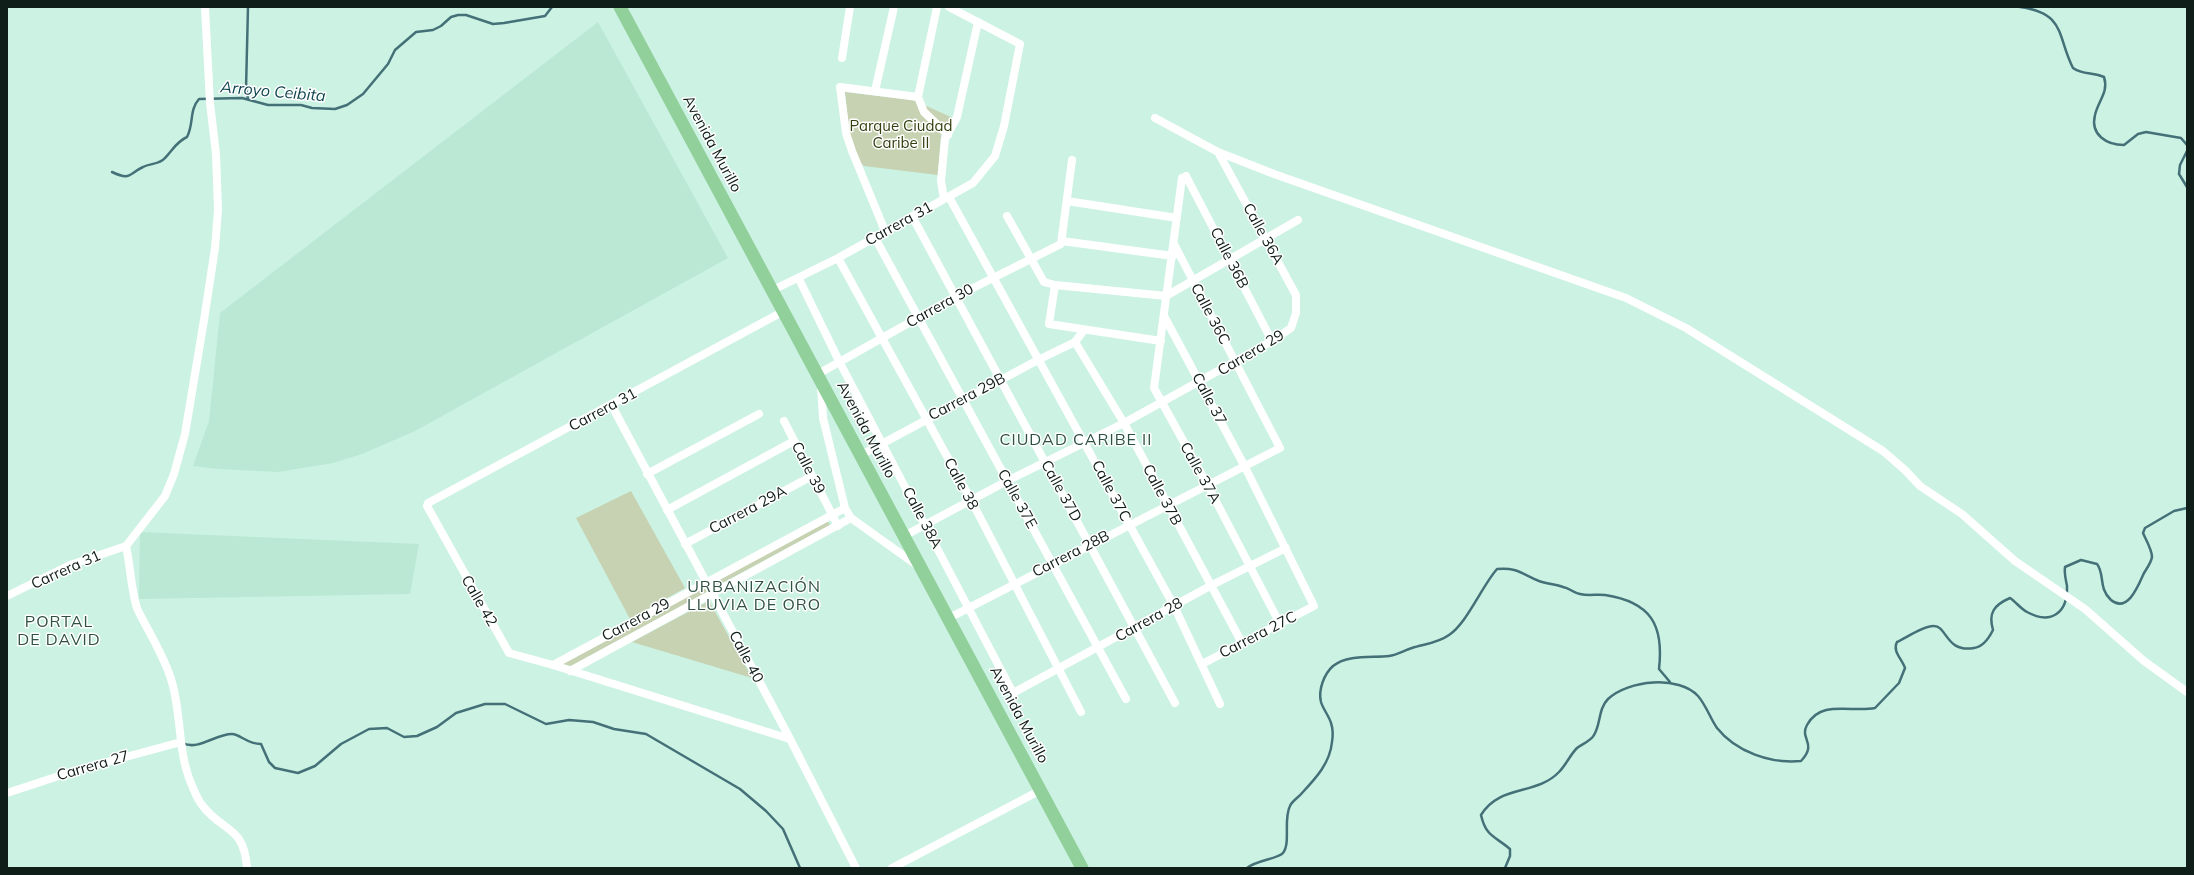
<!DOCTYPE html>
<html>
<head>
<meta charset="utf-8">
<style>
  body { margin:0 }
  #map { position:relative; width:2194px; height:875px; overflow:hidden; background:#ccf2e3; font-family:Mulish,sans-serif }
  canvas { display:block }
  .frame { position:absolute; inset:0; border:8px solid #101e19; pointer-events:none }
</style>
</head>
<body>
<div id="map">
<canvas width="2194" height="875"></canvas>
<div class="frame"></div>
</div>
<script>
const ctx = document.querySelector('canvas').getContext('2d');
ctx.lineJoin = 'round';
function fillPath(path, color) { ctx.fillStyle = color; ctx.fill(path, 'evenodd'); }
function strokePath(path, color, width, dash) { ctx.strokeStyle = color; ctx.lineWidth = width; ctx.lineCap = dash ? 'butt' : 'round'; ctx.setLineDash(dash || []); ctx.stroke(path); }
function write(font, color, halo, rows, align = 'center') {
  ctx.font = font + ' Mulish,sans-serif'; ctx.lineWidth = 3; ctx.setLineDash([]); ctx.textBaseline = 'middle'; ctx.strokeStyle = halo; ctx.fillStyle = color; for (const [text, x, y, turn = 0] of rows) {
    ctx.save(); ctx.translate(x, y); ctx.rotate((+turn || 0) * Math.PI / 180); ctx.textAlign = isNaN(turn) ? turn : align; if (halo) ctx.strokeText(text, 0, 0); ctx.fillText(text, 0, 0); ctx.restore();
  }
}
const built = new Path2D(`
  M598,22L728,258L415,431L362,454L333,463L278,472L218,469L193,466L209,421L220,313Z
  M140,532L419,544L410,594L139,599Z`);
const green = new Path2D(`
  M845,92L913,100L953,118L941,134L938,175L864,166L855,157L849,134Z
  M631,491L685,588L630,619L576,518Z
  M827,520L830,525L713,588L710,584Z
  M704,587L707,592L571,666L563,664Z
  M709,601L752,678L632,642Z`);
const stream = new Path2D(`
  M248,7L246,89L248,99
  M2020,7C2066,13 2057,37 2073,68C2083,75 2093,72 2104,77C2109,92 2098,101 2095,115C2090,135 2107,145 2124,145L2138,134L2146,132L2181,138L2187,145
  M2187,151L2180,165L2179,174L2187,187
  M112,172C131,181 128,174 143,167C150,163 159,165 165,158C173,150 176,142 187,137C194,124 189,110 199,99L242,98L268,105H301L312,108L335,109L347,105L363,94L388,64L395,50L416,32L433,30L441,26L451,17L458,15H466L493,24L504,23L545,16L552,7
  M183,743C198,751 215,734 232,734C240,734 247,744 261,744L269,762L275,768L298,773L315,766L341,744L369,729L387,728L404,737L417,736L437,727L456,713L485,704H505L546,724L569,720L593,722L614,729L646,734L740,789L766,811L783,829L800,868
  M1247,868C1257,860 1278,859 1283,853C1291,843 1283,819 1290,806C1292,801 1299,797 1302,793C1316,778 1330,763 1332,742C1333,736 1333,729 1331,723C1329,716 1323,709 1321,702C1318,690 1324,674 1333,666C1348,654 1372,658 1389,656C1397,655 1405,650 1412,648C1425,644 1438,643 1449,635C1467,623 1482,586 1497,569C1517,567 1522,574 1539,581C1547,584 1556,584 1563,587C1569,588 1574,593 1580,594C1588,596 1597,594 1605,595C1651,602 1664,625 1659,669L1670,682
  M1505,868L1510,856V849C1495,836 1486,837 1481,815C1500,784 1536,796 1559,772C1566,765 1570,755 1577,748C1582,744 1591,741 1594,735C1601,724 1598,709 1608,699C1628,680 1679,675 1698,696C1706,705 1710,718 1717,728C1736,752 1771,764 1801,761C1818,743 1799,739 1807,725C1821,699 1852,713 1875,708L1899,683L1905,668C1902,659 1892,651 1897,642C1906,638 1924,625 1934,626C1947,626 1946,653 1974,648C1983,647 1989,638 1993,630C1988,613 1994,605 2010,598C2016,602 2021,609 2027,612C2051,625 2068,613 2067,586C2066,580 2064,574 2065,567L2081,560L2097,564C2105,574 2098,588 2111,600C2128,614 2139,584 2144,573C2147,568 2151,563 2152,557C2152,550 2146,540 2143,533L2145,528L2174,511L2187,508`);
const street = new Path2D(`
  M842,58L850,7
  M875,91L894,7
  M918,97L937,7
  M1155,118L1218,152L1274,174L1626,298L1686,328L1883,451L1905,470L1920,486L1962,514L2015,561L2085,609L2144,661L2187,692
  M1186,176L1272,341
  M1182,178L1154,388L1207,484L1280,624
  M949,197L1174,606L1220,704
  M944,199L941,181L945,139L957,117L978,22
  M1067,201L1177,218
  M912,216L1175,703
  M1007,216L1044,282L1055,285L1166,296L1298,220
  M885,231L852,151L846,133L840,87L918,97L924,112L948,135
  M874,236L1126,699
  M1062,241L1173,256
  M838,258L971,500L1081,712
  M799,279L839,361L1013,693L1212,585L1286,548
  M1055,285L1049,324L1161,341
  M773,290L838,258L973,183L995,156L1004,126L1020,44L949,7
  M784,311L428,503L427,506L509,653L553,665L790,739
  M1164,316L1244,465L1314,606L1202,664
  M1075,342L1124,423L1242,643
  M818,374L955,297L1061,244L1072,160
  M821,386L823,418L845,508L851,518L918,566
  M612,406L788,735L856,868
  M784,421L838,526
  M861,455L1038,360L1075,342L1084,330
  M647,474L759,414
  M667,510L794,441
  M904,536L1007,481L1124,423L1272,341L1291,328L1296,313V295L1218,152
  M685,544L812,476
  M126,546C130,564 131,587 136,605C138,612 142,618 145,624C155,642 165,660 171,679C182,713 177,750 191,783C194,790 197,799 202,805C223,833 244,825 247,868
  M7,596L70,565L126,546L165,496L174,474L185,434L204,320L215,248L218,210L216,154L210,103L205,7
  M949,618L1280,448L1174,244
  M553,665L845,508
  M570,671L851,518
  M7,793L74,771L181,742
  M892,868L1041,790`);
const primary = new Path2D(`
  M620,7L1082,868`);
const parkNames = [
  ["Parque Ciudad",901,126],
  ["Caribe II",901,143]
];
const streetNames = [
  ["Avenida Murillo",712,144,62],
  ["Carrera 31",899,224,-29],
  ["Calle 36A",1263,234,61],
  ["Calle 36B",1229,258,63],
  ["Carrera 30",940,306,-29],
  ["Calle 36C",1210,314,62],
  ["Carrera 29",1251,353,-31],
  ["Carrera 29B",967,397,-28],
  ["Calle 37",1209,399,62],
  ["Carrera 31",603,410,-28],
  ["Avenida Murillo",866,430,62],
  ["Calle 39",808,468,63],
  ["Calle 37A",1200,473,61],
  ["Calle 38",961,484,62],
  ["Calle 37D",1061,491,61],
  ["Calle 37C",1111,491,62],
  ["Calle 37B",1162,495,62],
  ["Calle 37E",1017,499,61],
  ["Carrera 29A",748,510,-28],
  ["Calle 38A",922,518,62],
  ["Carrera 28B",1071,554,-27],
  ["Carrera 31",66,570,-24],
  ["Calle 42",479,601,60],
  ["Carrera 29",636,620,-28],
  ["Carrera 28",1149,620,-29],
  ["Carrera 27C",1258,635,-27],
  ["Calle 40",746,657,62],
  ["Avenida Murillo",1019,715,62],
  ["Carrera 27",93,766,-16]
];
const waterNames = [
  ["Arroyo Ceibita",273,92,5]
];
const neighbourhoodNames = [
  ["CIUDAD CARIBE II",1076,440],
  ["URBANIZACIÓN",754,587],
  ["LLUVIA DE ORO",754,605],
  ["PORTAL",59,622],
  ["DE DAVID",59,640]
];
fillPath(built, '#bae8d5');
fillPath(green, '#c6d2b1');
strokePath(stream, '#447078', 2.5);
strokePath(street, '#fff', 8);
strokePath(primary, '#92d09b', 13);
write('15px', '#334110', '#fff', parkNames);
write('15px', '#101e19', '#fff', streetNames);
write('italic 16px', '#10454f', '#fff', waterNames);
ctx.letterSpacing = '1px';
write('16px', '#2f5144', '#fff', neighbourhoodNames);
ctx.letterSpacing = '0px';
</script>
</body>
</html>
